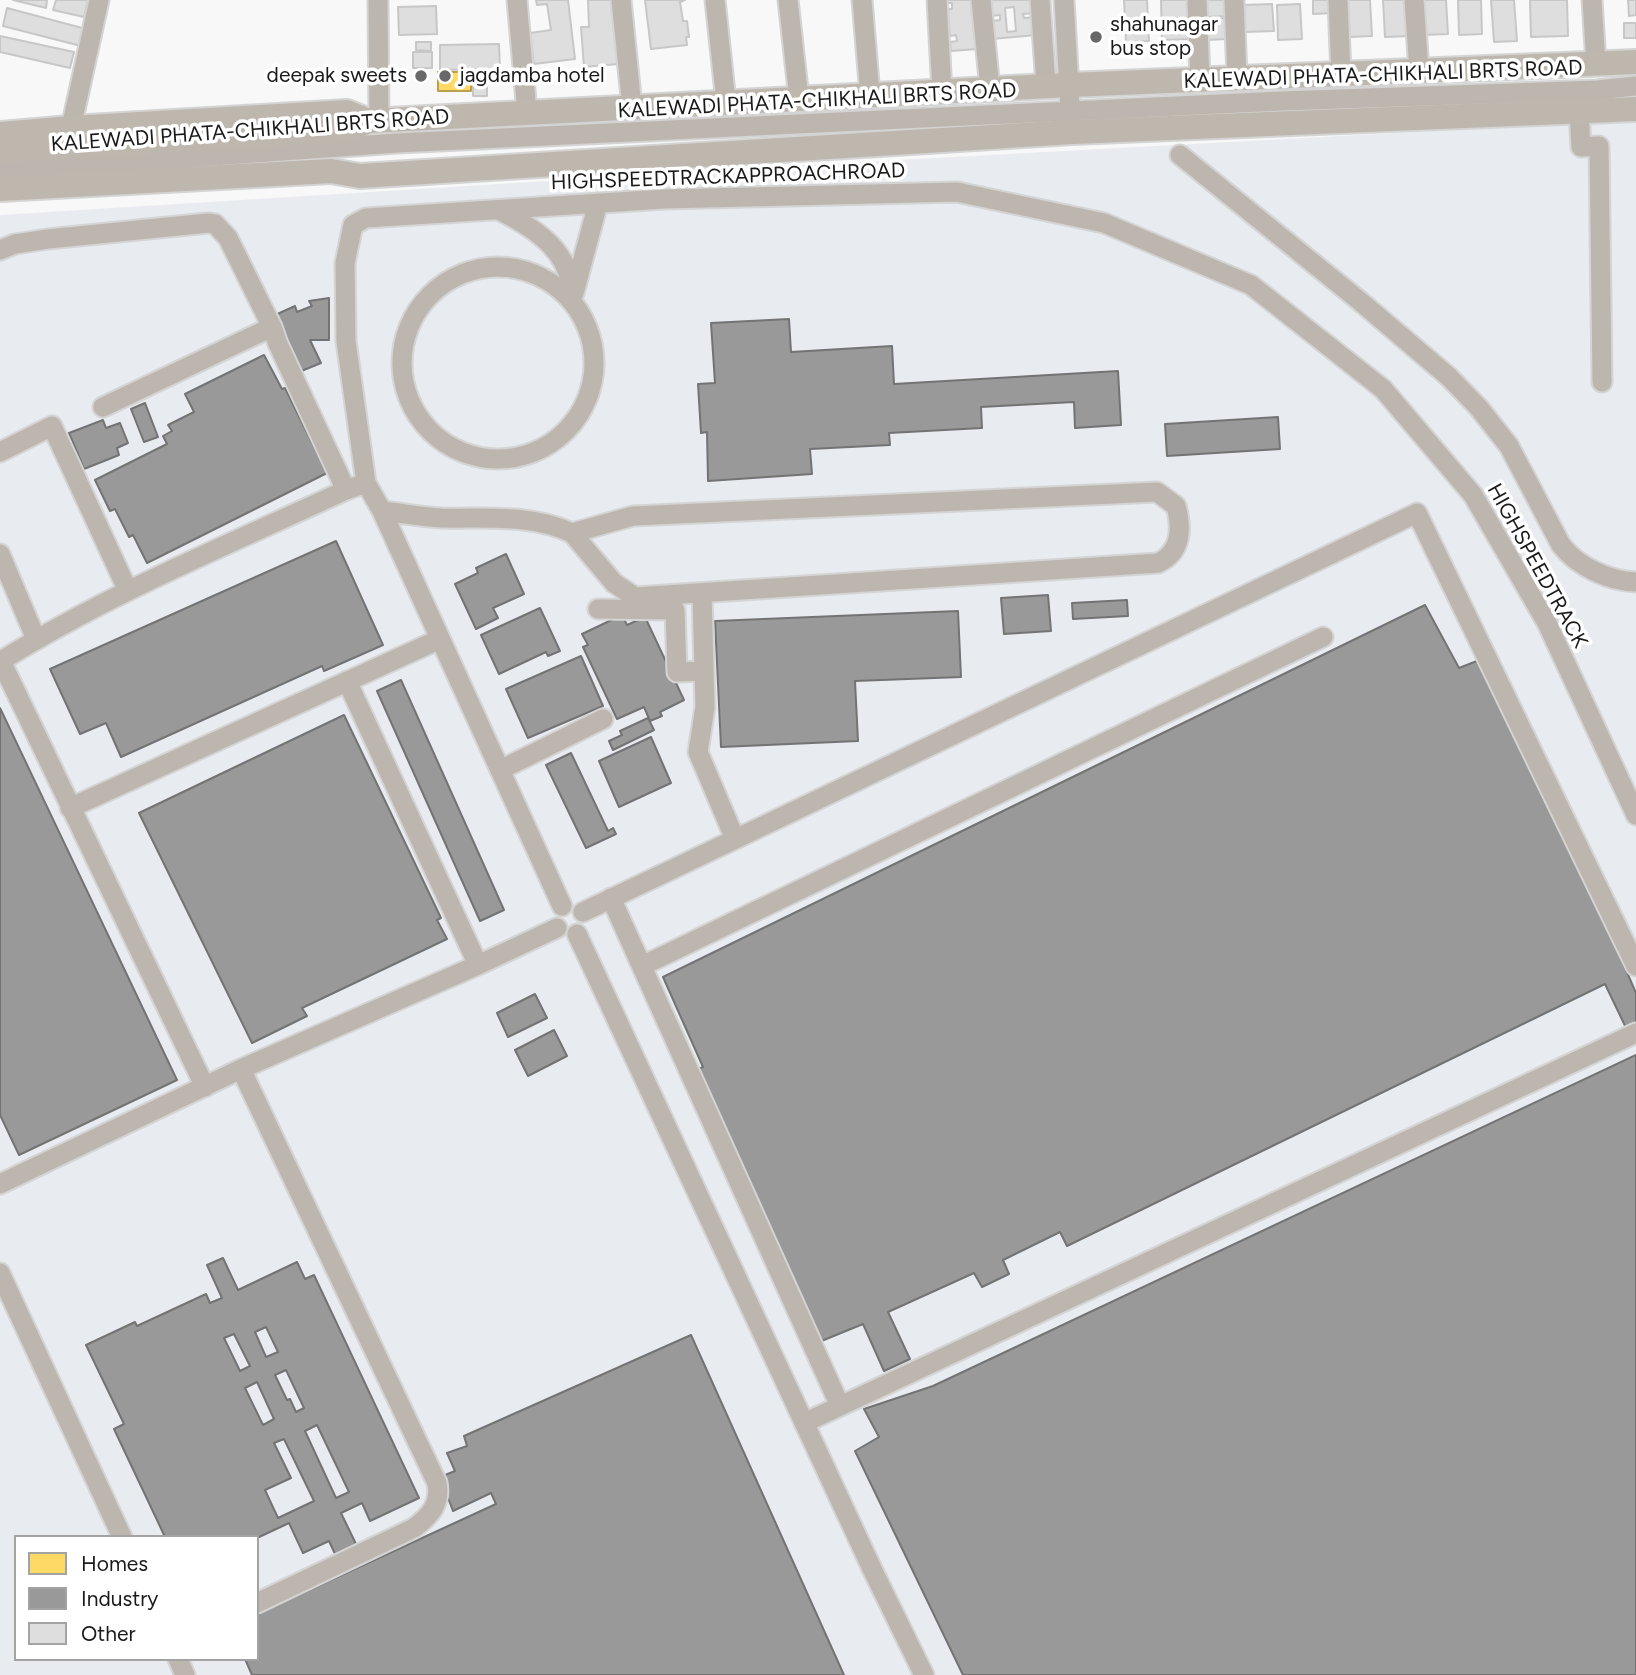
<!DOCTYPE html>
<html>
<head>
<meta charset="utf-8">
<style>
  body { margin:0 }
  #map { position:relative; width:1636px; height:1675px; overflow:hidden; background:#f8f8f8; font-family:Figtree,sans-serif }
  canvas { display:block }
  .legend { position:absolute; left:14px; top:1535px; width:245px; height:126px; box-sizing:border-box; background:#fff; border:2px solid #a3a3a3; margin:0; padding:9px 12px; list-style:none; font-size:21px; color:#1a1a1a }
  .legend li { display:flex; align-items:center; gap:14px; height:35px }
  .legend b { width:35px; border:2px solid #a3a3a3 }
</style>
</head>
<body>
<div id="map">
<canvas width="1636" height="1675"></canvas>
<ul class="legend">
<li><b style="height:19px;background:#ffd966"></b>Homes</li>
<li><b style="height:19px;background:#999"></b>Industry</li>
<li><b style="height:19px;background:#dedede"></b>Other</li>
</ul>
</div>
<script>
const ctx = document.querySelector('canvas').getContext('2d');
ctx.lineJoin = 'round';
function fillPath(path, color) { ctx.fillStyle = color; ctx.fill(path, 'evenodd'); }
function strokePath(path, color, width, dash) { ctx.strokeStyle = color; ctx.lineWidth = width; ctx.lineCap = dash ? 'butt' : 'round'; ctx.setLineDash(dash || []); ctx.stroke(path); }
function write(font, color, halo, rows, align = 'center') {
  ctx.font = font + ' Figtree,sans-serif'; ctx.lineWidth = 7; ctx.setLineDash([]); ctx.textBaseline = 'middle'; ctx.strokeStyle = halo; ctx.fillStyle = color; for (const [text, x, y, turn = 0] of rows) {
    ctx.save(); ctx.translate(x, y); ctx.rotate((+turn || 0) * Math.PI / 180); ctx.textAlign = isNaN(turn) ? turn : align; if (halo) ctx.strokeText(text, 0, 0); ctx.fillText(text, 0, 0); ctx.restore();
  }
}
const built = new Path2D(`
  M1636,120V1675H0V215L805,165ZM16,1537H257V1659H16Z`);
const homes = new Path2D(`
  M438,72H471V91H438Z`);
const industry = new Path2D(`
  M329,298V340H310L321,363L299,372L273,316L295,306L297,312L312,306L309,301Z
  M789,319L791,352L892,346L894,384L1118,371L1121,425L1075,428L1074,402L981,407L982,428L889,433L890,445L810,449L812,474L708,481L707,432L701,433L698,384L715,383L711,323Z
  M264,355L282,389L285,388L327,473L147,563L133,535L129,537L115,509L110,511L95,480L167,444L163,436L172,431L168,425L194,412L185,394Z
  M145,403L158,437L144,442L131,409Z
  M1278,417L1280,449L1167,456L1165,424Z
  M103,420L106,428L120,423L128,443L117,448L119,455L84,469L69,433Z
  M336,541L383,645L324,671L322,666L121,757L106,723L80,734L50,669Z
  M506,554L524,594L493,608L498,618L476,629L455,584L478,573L476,568Z
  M1048,595L1051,631L1004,634L1001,598Z
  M1127,600L1128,616L1073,619L1072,603Z
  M1425,605L1459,668L1477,661L1601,912L1636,993V1026L1628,1032L1605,984L1067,1246L1060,1232L1003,1260L1009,1274L982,1287L974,1273L888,1312L910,1359L884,1371L863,1324L819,1342L693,1072L703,1067L663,977Z
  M540,608L560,651L548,656L546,652L499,674L481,635Z
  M958,611L961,677L855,681L858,741L721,747L715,621Z
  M622,615L627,625L645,617L684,700L660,712L662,716L650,721L644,707L617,719L583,647L588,645L582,634Z
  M581,656L603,706L528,738L506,689Z
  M401,680L504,910L480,921L377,691Z
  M0,708L177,1080L19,1155L0,1115Z
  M344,715L441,918L437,920L447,939L302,1008L307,1016L252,1043L139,813Z
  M648,718L654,730L613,750L609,741L622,735L620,731Z
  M651,737L671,783L619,807L599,761Z
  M571,753L608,831L613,828L616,834L586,848L546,765Z
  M535,994L547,1018L508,1037L497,1013Z
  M554,1030L567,1056L528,1076L515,1050Z
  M1636,1055V1675H963L855,1451L879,1437L864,1409L933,1386Z
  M223,1258L238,1290L297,1262L305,1279L314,1275L419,1498L370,1521L362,1503L341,1513L356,1544L335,1554L329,1541L303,1553L289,1523L257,1538L165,1537L114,1429L124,1424L86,1345L135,1322L137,1326L206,1294L210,1303L222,1298L207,1265ZM266,1327L278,1352L266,1357L255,1332ZM234,1334L250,1366L240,1371L224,1338ZM286,1370L304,1408L296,1412L290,1399L287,1400L275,1375ZM257,1382L274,1419L263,1425L245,1388ZM317,1425L349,1492L336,1498L305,1431ZM284,1439L314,1501L278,1518L265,1490L291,1478L274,1443Z
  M691,1335L844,1675H252L245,1659H257V1614L496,1504L491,1493L453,1511L440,1477L455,1471L447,1453L467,1446L464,1436Z`);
const building = new Path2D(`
  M13,0H47L46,8Z
  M56,0H88L84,17L53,10Z
  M536,0H568L575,59L534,64L530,33L551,30L547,4L537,5Z
  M588,0H613L618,64L584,67L581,27H589Z
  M645,0H685L680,2L683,21H687L689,37H686L687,45L651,49Z
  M947,0H973L977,49L951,51L950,42L957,41L956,35L950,36L948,9H952V3H948Z
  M989,0H1033L1034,13L1023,14L1024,18L1035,17L1036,35L992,39L990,21L1000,20V15L991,16ZM1014,7L1016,31L1007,32L1005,8Z
  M1124,0H1147L1149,41L1126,42Z
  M1161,0H1192L1194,39L1162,40Z
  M1204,0H1226L1227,16L1205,17Z
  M1313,0H1334L1335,13L1313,14Z
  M1347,0H1370L1372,36L1349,37Z
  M1383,0H1409L1410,36L1385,37Z
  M1419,0H1446L1448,34L1421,35Z
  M1458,0H1481L1482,34L1459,35Z
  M1491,0H1514L1517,41L1494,42Z
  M1530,0H1567L1568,36L1531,37Z
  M1628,0H1636V15L1629,16Z
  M1272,4L1274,31L1245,32L1243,5Z
  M1300,4L1302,39L1278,40L1277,5Z
  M436,6L437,34L399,35L398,7Z
  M7,8L86,29L81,46L3,26Z
  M1226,18L1227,39L1206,40L1205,19Z
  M1624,23H1636V38H1624Z
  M0,36L74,52L70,68L0,52Z
  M416,42H431V51L416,50Z
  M499,44L500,69L440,70V45Z
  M413,52H432V68H413Z
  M473,70H487V96H473Z`);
const minor = new Path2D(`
  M378,0L379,120
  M517,0L527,113
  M621,0L632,107
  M715,0L726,102
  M788,0L799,99
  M862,0L870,95
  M937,0L942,92
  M981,0L990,89
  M1040,0L1046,86
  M1064,0L1071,124
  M1197,0L1200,80
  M1234,0L1237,78
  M1338,0L1341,75
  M1414,0L1419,71
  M1592,0L1596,64
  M1579,112L1581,147L1599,146L1602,382
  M71,128L99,0
  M1180,155L1361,302L1449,377L1479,408L1509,446L1561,545C1578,567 1609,581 1636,582
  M0,171L397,143L1282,101L1597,90L1636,86
  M499,210C526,224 558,242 568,273C571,282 571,292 572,301
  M0,250L15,244L48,239L208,223L215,224L228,238L272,327
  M402 363a96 96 0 1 1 192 0a96 96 0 1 1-192 0Z
  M574,293L598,203
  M103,407L272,327L278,344L346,490
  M0,452L52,426L128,591
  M1157,492L1176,506C1182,528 1182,552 1158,563L635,597L614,583L572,533L633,516Z
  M382,511C402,513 422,517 442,518C486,519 532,514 572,533
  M0,554L36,639
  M702,593L705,707L698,752L735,839
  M598,609L675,610L677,672L704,671
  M347,681L478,965
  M500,770L603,719
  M70,808L440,639
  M611,898L840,1406
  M562,906L382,511L366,483L346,341L345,263L353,225L366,218L664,199L957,192L1104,223L1251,285L1383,389L1473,495L1547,623L1636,815
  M583,912L1417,513L1636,966
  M577,934L874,1573L924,1675
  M642,966L1323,637
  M241,1069L437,1483C441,1504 430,1516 414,1528L257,1603
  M205,1087L1,661C110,593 230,544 346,490L366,483
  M0,1184L241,1069L478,965L557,928
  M0,1273L122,1537
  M804,1423L1636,1033
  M178,1659L185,1675`);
const major = new Path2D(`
  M1,134L71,128L347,112L369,121
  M0,151L350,130L369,121L1069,85L1636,62
  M0,189L331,171L360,176L1072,132L1636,109`);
const markers = [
  [1096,37,7,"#686868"],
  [421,76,7,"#686868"],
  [445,76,7,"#686868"]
];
const poiNames = [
  ["shahunagar",1110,25],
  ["bus stop",1110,49],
  ["deepak sweets",407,76,"right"],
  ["jagdamba hotel",459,76]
];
const streetNames = [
  ["KALEWADI PHATA-CHIKHALI BRTS ROAD",1383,75,-2],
  ["KALEWADI PHATA-CHIKHALI BRTS ROAD",817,101,-3],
  ["KALEWADI PHATA-CHIKHALI BRTS ROAD",250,131,-4],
  ["HIGHSPEEDTRACKAPPROACHROAD",728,177,-2],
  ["HIGHSPEEDTRACK",1537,566,61]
];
fillPath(built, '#e8ebf0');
fillPath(homes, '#ffd966');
strokePath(homes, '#baa04f', 2);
fillPath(industry, '#999');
strokePath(industry, '#737373', 2);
fillPath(building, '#dedede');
strokePath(building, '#c7c7c7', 2);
strokePath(minor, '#d4d4d4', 23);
strokePath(major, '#d4d4d4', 28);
strokePath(minor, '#bdb6ae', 19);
strokePath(major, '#beb7ae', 24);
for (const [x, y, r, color] of markers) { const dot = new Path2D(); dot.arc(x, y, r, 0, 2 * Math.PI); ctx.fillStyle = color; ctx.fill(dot); strokePath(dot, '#fff', 2.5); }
write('21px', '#1a1a1a', '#fff', poiNames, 'left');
write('21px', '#1a1a1a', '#fff', streetNames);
</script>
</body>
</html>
